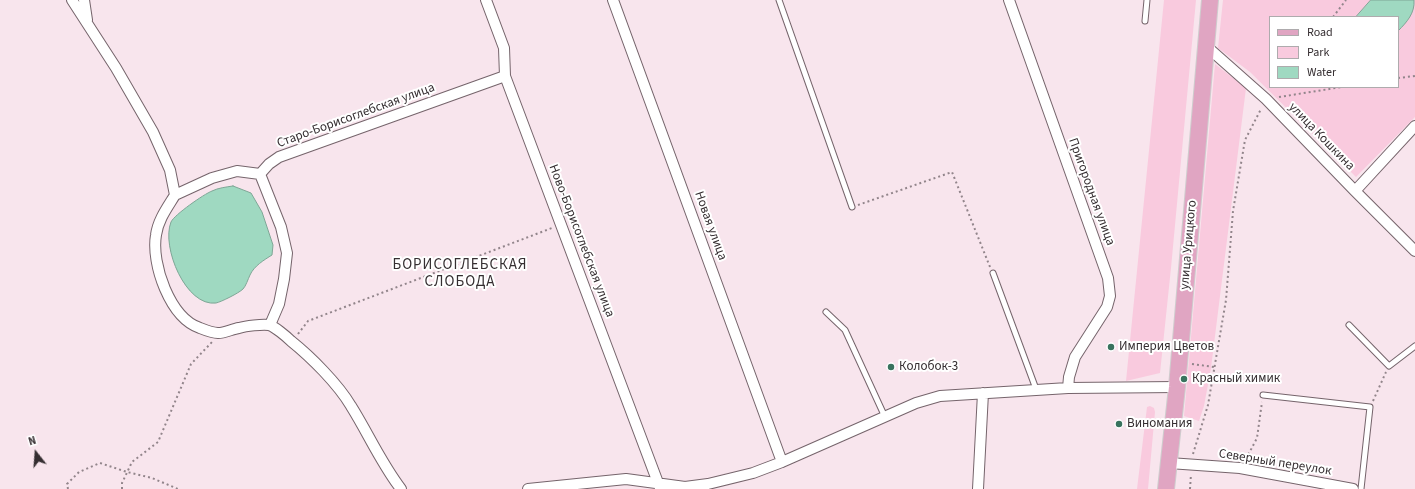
<!DOCTYPE html>
<html>
<head>
<meta charset="utf-8">
<style>
  body { margin:0 }
  #map { position:relative; width:1415px; height:489px; overflow:hidden; background:#f8e5ed; font-family:"Source Sans 3",sans-serif }
  canvas { display:block }
  .legend { position:absolute; left:1269px; top:16px; width:130px; height:72px; box-sizing:border-box; background:#fff; border:1px solid #aeabad; margin:0; padding:5px 7px; list-style:none; font-size:12px; color:#352e31 }
  .legend li { display:flex; align-items:center; gap:8px; height:20px }
  .legend b { width:20px; border:1px solid #aeabad }
  .north { position:absolute; left:16px; top:433px; width:40px; height:40px; -webkit-text-stroke:3px #fff; paint-order:stroke; rotate:343deg; font-size:11px; font-weight:700; line-height:16px; text-align:center; color:#352e31 }
  .north::after { content:''; display:block; margin:auto; width:14px; height:18px; background:#352e31; clip-path:polygon(50% 0,100% 100%,50% 72%,0 100%) }
</style>
</head>
<body>
<div id="map">
<canvas width="1415" height="489"></canvas>
<ul class="legend">
<li><b style="height:5px;background:#e0a5c2"></b>Road</li>
<li><b style="height:11px;background:#f9cade"></b>Park</li>
<li><b style="height:11px;background:#9fd9c1"></b>Water</li>
</ul>
<div class="north">N</div>
</div>
<script>
const ctx = document.querySelector('canvas').getContext('2d');
ctx.lineJoin = 'round';
function fillPath(path, color) { ctx.fillStyle = color; ctx.fill(path, 'evenodd'); }
function strokePath(path, color, width, dash) { ctx.strokeStyle = color; ctx.lineWidth = width; ctx.lineCap = dash ? 'butt' : 'round'; ctx.setLineDash(dash || []); ctx.stroke(path); }
function write(font, color, halo, rows, align = 'center') {
  ctx.font = font + ' "Source Sans 3",sans-serif'; ctx.lineWidth = 4; ctx.setLineDash([]); ctx.textBaseline = 'middle'; ctx.strokeStyle = halo; ctx.fillStyle = color; for (const [text, x, y, turn = 0] of rows) {
    ctx.save(); ctx.translate(x, y); ctx.rotate((+turn || 0) * Math.PI / 180); ctx.textAlign = isNaN(turn) ? turn : align; if (halo) ctx.strokeText(text, 0, 0); ctx.fillText(text, 0, 0); ctx.restore();
  }
}
const green = new Path2D(`
  M1164,0H1196L1171,268L1160,373L1126,381Z
  M1223,0H1415V117L1356,177L1250,72L1218,48ZM1270,17H1398V87H1270Z
  M1215,64L1246,88L1211,368L1204,406L1199,421L1184,416Z
  M1150,406L1154,408L1155,412L1148,489H1137L1147,407Z`);
const water = new Path2D(`
  M1371,0H1414C1415,13 1407,22 1398,31V17H1356Z
  M233,186L251,193L262,212L273,245L272,255C264,260 254,266 250,275C248,279 246,286 243,289C239,293 221,302 216,303C186,307 161,247 171,222C174,215 204,194 212,191C218,188 226,187 233,186Z`);
const path = new Path2D(`
  M1333,17L1346,0
  M1398,78L1415,76
  M1279,97L1342,87
  M858,205L952,172L990,267
  M298,334L308,321L552,228
  M1192,364L1214,367
  M1373,401L1386,372
  M1193,454L1208,405L1226,300L1233,211L1245,140L1261,109
  M1246,459L1257,438L1262,402
  M68,489L67,484L79,472L100,463L127,472L152,478L178,489
  M122,489V483L132,462L158,442L191,364L212,342
  M1190,489L1191,474`);
const lane = new Path2D(`
  M779,0L852,207
  M1145,21L1147,0
  M993,273L1036,389
  M826,312L845,330L885,417
  M1349,325L1389,366L1415,346
  M1263,395L1370,407L1361,489`);
const street = new Path2D(`
  M72,0L116,68L153,132L170,170L175,195C167,208 158,220 156,235C151,264 170,318 200,328C205,330 213,333 218,333C225,333 232,329 239,328C246,326 262,324 269,325C274,326 287,337 291,341C311,357 338,384 351,406C368,433 381,463 401,489
  M84,0L87,20
  M486,0L504,48L505,76L660,488
  M613,0L782,462
  M1009,0L1108,278L1110,296L1107,307L1075,357L1069,377L1068,388
  M1205,45L1266,99L1355,191L1415,251
  M260,174L281,227L287,253L284,279L279,304L270,325
  M1355,191L1415,126
  M175,195L212,178L237,171L260,174L269,164L279,157L505,76
  M1169,463L1240,468L1353,489
  M528,489L626,479L685,487L708,484L753,473L782,462L916,403L940,396L1068,388L1177,387
  M978,489L983,393`);
const primary = new Path2D(`
  M1166,489L1177,387L1210,0`);
const markers = [
  [1111,347,4,"#38735e"],
  [891,367,4,"#38735e"],
  [1184,379,4,"#38735e"],
  [1119,424,4,"#38735e"]
];
const streetNames = [
  ["Старо-Борисоглебская улица",356,116,-20],
  ["улица Кошкина",1321,137,46],
  ["Пригородная улица",1091,192,70],
  ["Новая улица",710,226,70],
  ["Ново-Борисоглебская улица",581,241,69],
  ["улица Урицкого",1189,245,-85],
  ["Северный переулок",1275,463,9]
];
const poiNames = [
  ["Империя Цветов",1119,347],
  ["Колобок-3",899,367],
  ["Красный химик",1192,379],
  ["Виномания",1127,424]
];
const quarterNames = [
  ["БОРИСОГЛЕБСКАЯ",460,266],
  ["СЛОБОДА",460,283]
];
fillPath(green, '#f9cade');
fillPath(water, '#9fd9c1');
strokePath(water, '#7fa696', 1);
strokePath(lane, '#75646b', 7);
strokePath(street, '#75646b', 12);
strokePath(primary, '#cfcdce', 18);
strokePath(path, '#92858b', 2, [2, 3]);
strokePath(lane, '#fff', 5);
strokePath(street, '#fff', 10);
strokePath(primary, '#e0a5c2', 16);
for (const [x, y, r, color] of markers) { const dot = new Path2D(); dot.arc(x, y, r, 0, 2 * Math.PI); ctx.fillStyle = color; ctx.fill(dot); strokePath(dot, '#fff', 1.5); }
write('13px', '#352e31', '#fff', streetNames);
write('13px', '#352e31', '#fff', poiNames, 'left');
ctx.letterSpacing = '1px';
write('15px', '#352e31', '#fff', quarterNames);
ctx.letterSpacing = '0px';
</script>
</body>
</html>
